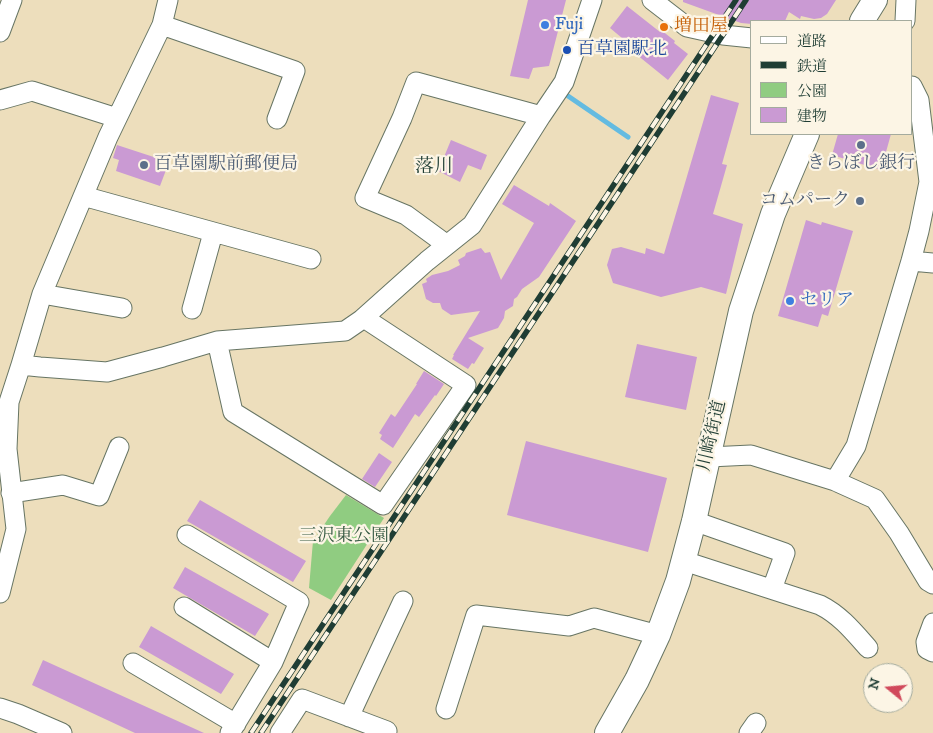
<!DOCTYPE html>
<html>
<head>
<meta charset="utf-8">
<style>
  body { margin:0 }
  #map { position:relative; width:933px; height:733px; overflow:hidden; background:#eddebc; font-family:"IM FELL DW Pica","Noto Serif JP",serif }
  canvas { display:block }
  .legend { position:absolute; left:750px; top:20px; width:162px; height:115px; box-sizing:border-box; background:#fcf5e5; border:1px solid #a4ab9e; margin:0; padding:6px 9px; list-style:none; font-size:15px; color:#1f3d34 }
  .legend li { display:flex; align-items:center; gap:10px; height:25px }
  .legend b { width:25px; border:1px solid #a4ab9e }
  .north { position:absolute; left:863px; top:663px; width:50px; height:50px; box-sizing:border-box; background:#fcf5e5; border:1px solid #a4ab9e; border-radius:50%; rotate:287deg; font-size:14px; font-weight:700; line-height:20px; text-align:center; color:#1f3d34 }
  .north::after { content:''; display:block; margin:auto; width:18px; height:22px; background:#d1495b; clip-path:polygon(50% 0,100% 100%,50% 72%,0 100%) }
</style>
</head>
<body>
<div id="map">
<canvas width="933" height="733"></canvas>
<ul class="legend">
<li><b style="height:6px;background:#fff"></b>道路</li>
<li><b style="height:6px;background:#1f3d34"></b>鉄道</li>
<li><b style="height:14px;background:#90cc81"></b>公園</li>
<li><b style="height:14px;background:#ca9ad3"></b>建物</li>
</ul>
<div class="north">N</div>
</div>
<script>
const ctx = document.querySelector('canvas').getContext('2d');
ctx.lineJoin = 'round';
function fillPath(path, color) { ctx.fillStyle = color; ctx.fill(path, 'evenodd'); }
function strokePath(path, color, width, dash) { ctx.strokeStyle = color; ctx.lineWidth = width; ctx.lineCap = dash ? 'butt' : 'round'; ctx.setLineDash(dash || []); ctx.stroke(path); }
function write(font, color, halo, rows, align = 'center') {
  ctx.font = font + ' "IM FELL DW Pica","Noto Serif JP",serif'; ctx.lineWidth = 4.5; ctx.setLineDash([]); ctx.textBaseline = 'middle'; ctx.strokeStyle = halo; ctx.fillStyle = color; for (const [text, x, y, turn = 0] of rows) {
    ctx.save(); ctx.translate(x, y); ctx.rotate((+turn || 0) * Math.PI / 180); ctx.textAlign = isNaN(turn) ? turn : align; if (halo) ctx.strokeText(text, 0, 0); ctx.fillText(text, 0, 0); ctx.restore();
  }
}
const green = new Path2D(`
  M346,495L384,518L331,600L309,588L313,541L330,516Z`);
const stream = new Path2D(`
  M568,96L628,137`);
const building = new Path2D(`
  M528,0H566L549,66L533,68L529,79L510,76Z
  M683,0H836L827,14L821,18L814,19L801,16L800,19L789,12L785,21H752V24L741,23L683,2Z
  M627,6L660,32L661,30L675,41L674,43L688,54L668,80L626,46L628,43L610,28Z
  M711,95L739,103L722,164L727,165L713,214L743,224L726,294L701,287L661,297L613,283L607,265L612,249L621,247L645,254L646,248L664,254Z
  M838,134H891L881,170L832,155Z
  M451,140L487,155L481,170L468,165L460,182L436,170L443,156L444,157Z
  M117,145L169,162L160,186L116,171L119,160L113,158Z
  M514,185L549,206L550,203L576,221L539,277L522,289L517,297L514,299L513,306L505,311L504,318L498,328L468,338L484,348L474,364L472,363L468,369L452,359L454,355H453L480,311L451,315L442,309L440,303H433L426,299L422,284L427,282L426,279L432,275L448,271L460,265L458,260L465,256L466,253L481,248L485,253L490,252L501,280L534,223L502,204Z
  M806,220L821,225L822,222L853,231L828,316L822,314L818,327L778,316Z
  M637,344L697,357L686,410L625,397Z
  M424,371L444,384L436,396L435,395L419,417L415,414L393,448L380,439L382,435L379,433L391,414L395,417L417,384H416Z
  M526,441L667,478L648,552L507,515Z
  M379,453L392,462L375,487L362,479Z
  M200,500L306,561L293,582L187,521Z
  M185,567L269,614L255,636L173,588Z
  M151,626L234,674L221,694L139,647Z
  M43,660L204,733H135L32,685Z`);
const minor = new Path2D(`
  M652,0L687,27L723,35L752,38
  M905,21L906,0
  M162,25L295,71L277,119
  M0,32L12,0
  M0,100L32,91L117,118
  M83,196L311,259
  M447,245L406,215L365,198L402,118L416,82L541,116
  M911,261L933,263
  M42,294L122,308
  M192,309L213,233
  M217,341L233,412L383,505L466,385L364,318
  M21,365L42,294L108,137L162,25L168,0
  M709,457L751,455L835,481L875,499L899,533L928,581L933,584
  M835,481L856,446L911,261L919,231L929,182L919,100L912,86
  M11,493L63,485L99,496L119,447
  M694,521L785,553L772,589
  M187,535L299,602L273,662L230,733
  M684,561L820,605C840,615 853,631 868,648
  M0,593L16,529L7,449L9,402L21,365L40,367L107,372L163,357L217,341L345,331L361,320L427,261L472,225L541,116L564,82L592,0
  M184,607L273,662
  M933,623L926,642L927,649L933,652
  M133,663L236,724
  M0,708L18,714L62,733
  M446,709L476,615L569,626L594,618L658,635
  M349,717L403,601
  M280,733L302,699L387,731
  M749,733L756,723`);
const major = new Path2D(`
  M862,21L875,0
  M607,733L637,680L658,635L678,581L694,521L741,311L773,214L807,134`);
const rail = new Path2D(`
  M251,733L736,0
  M261,733L746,0`);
const markers = [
  [545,25,5,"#3f7fe0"],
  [664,27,5,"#e8710a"],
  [567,50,5,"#1a4fb4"],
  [861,145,5,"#5c6f8a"],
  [144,165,5,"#5c6f8a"],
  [860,201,5,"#5c6f8a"],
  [790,301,5,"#3f7fe0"]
];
const shopNames = [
  ["Fuji",555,25],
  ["セリア",800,301]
];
const foodNames = [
  ["増田屋",674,27]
];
const transitNames = [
  ["百草園駅北",577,50]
];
const serviceNames = [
  ["きらぼし銀行",861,164],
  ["百草園駅前郵便局",154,165,"left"],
  ["コムパーク",850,201,"right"]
];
const streetNames = [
  ["川崎街道",713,436,-77]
];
const parkNames = [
  ["三沢東公園",344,537]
];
const neighbourhoodNames = [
  ["落川",434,168]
];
fillPath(green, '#90cc81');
strokePath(stream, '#64bbe1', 5);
fillPath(building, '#ca9ad3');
strokePath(minor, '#677564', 21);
strokePath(major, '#677564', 26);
strokePath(minor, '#fff', 19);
strokePath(major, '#fff', 24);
strokePath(rail, '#1f3d34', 5.5);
strokePath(rail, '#fcf5e5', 4, [11]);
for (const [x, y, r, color] of markers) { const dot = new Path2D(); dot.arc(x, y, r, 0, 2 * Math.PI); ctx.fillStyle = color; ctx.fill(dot); strokePath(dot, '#fcf5e5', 2); }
write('18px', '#366cbe', '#fcf5e5', shopNames, 'left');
write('18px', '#c56008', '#fcf5e5', foodNames, 'left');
write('18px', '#164399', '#fcf5e5', transitNames, 'left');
write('18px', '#4e5e75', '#fcf5e5', serviceNames);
write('18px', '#1f3d34', '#fcf5e5', streetNames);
write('18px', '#365a43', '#fcf5e5', parkNames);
write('19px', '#1f3d34', '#fcf5e5', neighbourhoodNames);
</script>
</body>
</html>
